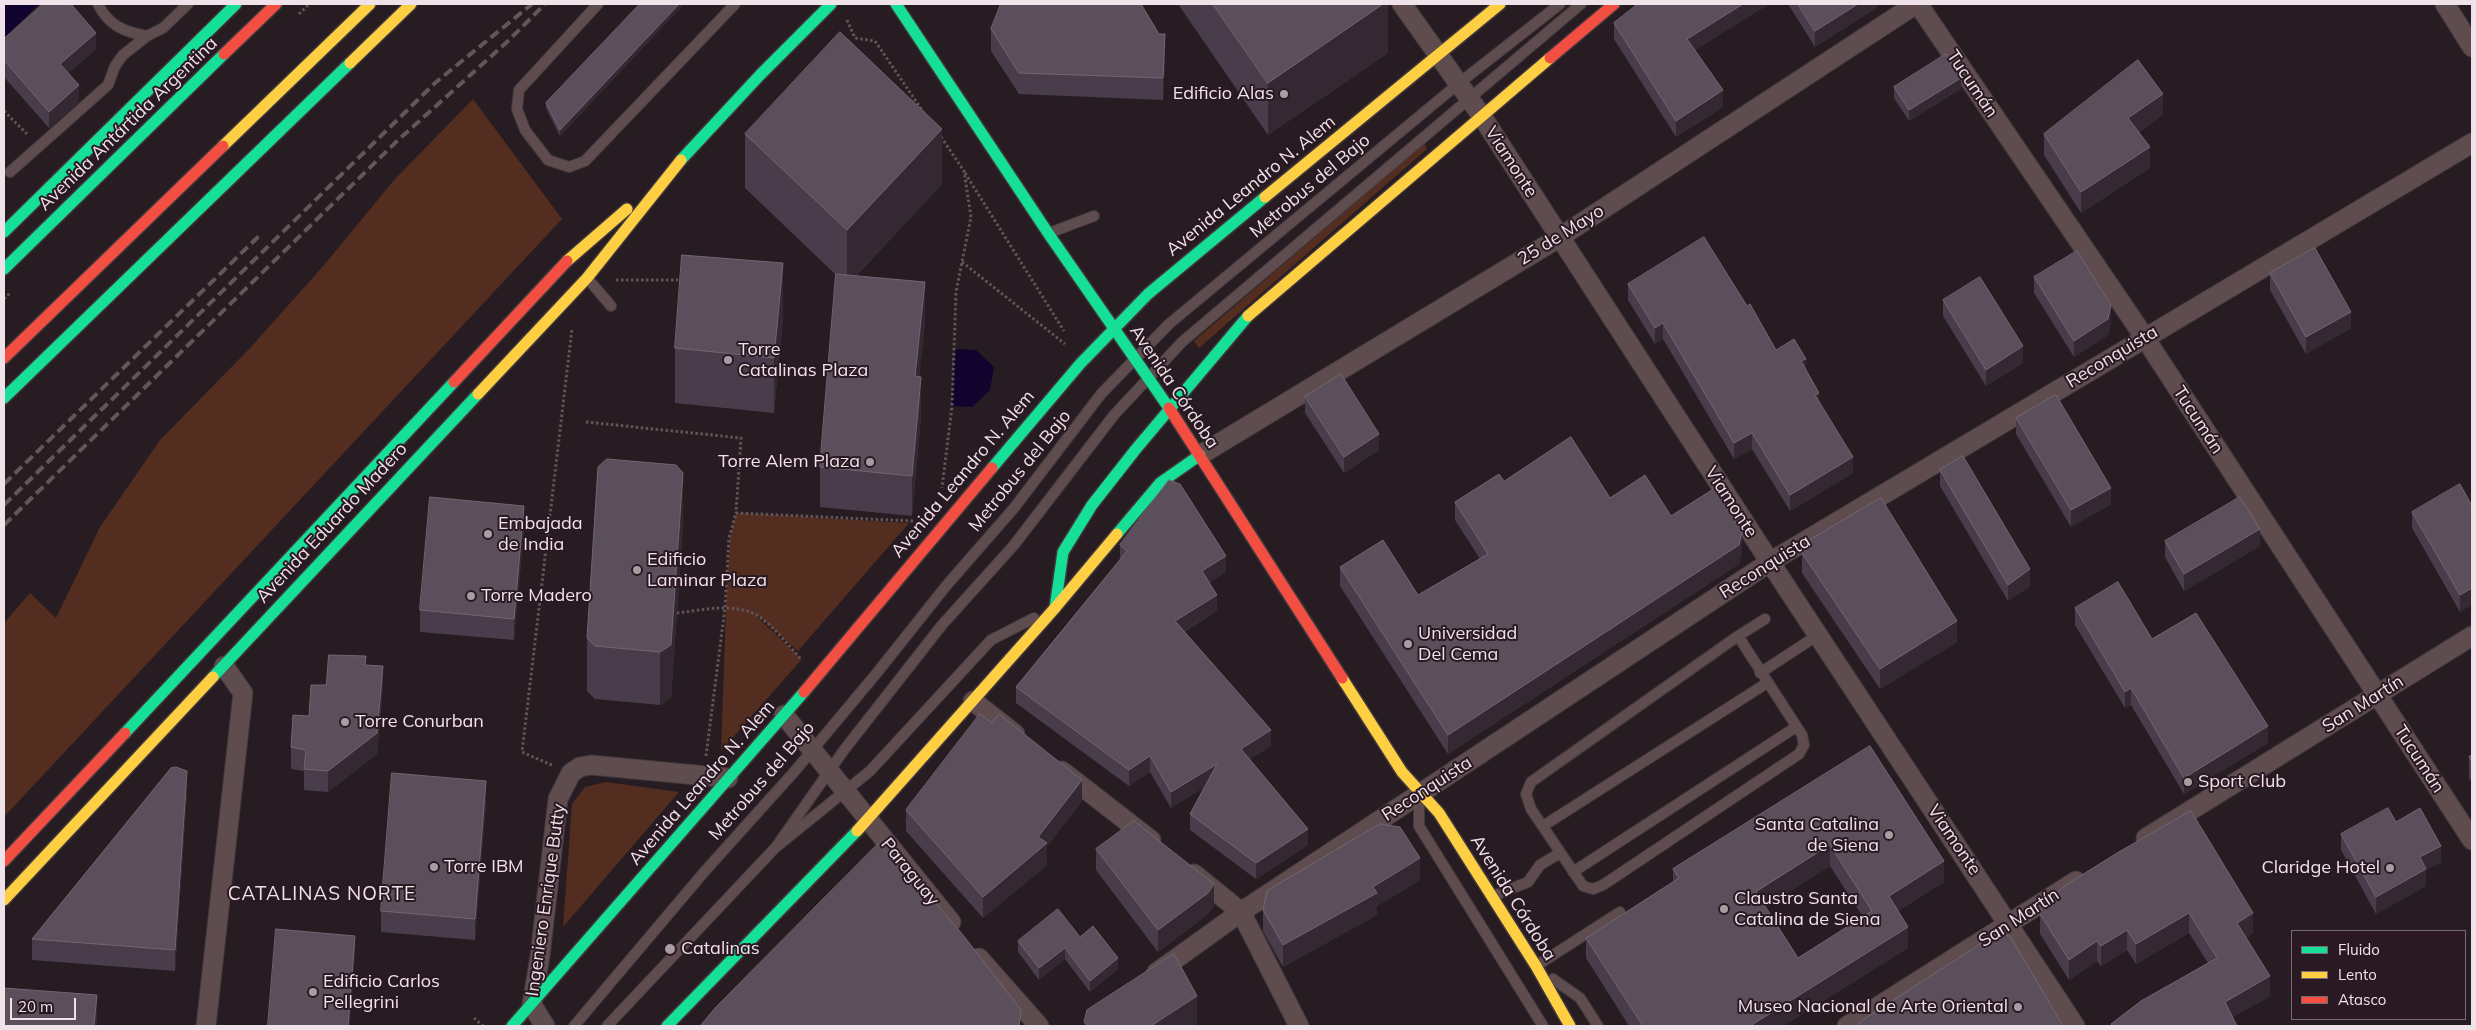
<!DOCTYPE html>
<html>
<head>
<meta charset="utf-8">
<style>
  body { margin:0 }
  #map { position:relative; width:2476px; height:1030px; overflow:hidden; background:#261c21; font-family:Mulish,sans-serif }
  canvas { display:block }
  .frame { position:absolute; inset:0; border:5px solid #efe2e9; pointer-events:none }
  .legend { position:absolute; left:2291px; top:930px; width:175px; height:90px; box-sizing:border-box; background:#2a1822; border:1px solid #796972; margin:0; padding:6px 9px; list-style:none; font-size:15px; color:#efe2e9 }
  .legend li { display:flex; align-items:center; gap:10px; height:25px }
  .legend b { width:25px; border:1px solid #796972 }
  .scale { position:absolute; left:10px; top:998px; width:66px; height:22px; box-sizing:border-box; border:2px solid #efe2e9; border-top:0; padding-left:6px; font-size:15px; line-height:18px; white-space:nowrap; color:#efe2e9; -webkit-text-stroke:4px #2a1822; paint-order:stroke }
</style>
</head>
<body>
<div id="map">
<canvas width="2476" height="1030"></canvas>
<div class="frame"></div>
<ul class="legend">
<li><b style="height:6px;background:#16e098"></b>Fluido</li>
<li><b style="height:6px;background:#ffcf43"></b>Lento</li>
<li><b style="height:6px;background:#f24e42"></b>Atasco</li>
</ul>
<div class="scale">20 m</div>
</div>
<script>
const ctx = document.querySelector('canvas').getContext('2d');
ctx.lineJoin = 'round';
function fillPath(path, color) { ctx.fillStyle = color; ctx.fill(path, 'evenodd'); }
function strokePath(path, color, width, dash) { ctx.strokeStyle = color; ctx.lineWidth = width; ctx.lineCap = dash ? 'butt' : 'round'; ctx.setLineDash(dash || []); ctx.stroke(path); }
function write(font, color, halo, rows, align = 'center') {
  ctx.font = font + ' Mulish,sans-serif'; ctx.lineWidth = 4; ctx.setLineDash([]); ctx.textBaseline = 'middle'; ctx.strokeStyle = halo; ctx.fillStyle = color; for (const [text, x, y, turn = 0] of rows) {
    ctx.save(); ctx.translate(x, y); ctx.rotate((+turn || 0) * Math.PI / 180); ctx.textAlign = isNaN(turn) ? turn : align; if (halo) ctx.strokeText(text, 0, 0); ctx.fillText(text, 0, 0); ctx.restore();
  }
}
const green = new Path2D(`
  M473,99L562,219L4,817V623L30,593L56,618L100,527L160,440L250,348L325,264L394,180Z
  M1424,143L1427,149L1199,348L1194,341Z
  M736,513L909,523L798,651L761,618L755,615L802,659L721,751L726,607L730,538Z
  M606,782L679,792L563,927L572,804L585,787Z`);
const water = new Path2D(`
  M4,4H39L4,38Z
  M955,349L976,350L994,367L990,390L972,407L952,406Z`);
const path = new Path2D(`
  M299,14L309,4
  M847,20L855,38L875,41L924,113
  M4,111L28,135
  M941,137L964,171L971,217L956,292L952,406L942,488
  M965,173L1064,331
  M962,262L1065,344
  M616,280H678
  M4,299L10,293
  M586,422L741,438L736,513
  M677,613C704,610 737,601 761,618C775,628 788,645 800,658
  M706,756L725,608L729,538L736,513L914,521
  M552,765L522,752L572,329
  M474,1018L483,1026`);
const lane = new Path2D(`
  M98,4C108,25 124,32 147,36
  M598,4L519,90L517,109L525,130L548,160L569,167L585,161L735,4
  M10,172L108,85L115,66L123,55L147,36L163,28L188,4
  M1049,233L1094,216
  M588,279L611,306
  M1738,636L1802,735L1804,745L1799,754L1603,885L1593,889L1583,886L1531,809L1526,794L1531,782L1738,636L1765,619
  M1760,673L1818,635
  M1419,799V826L1543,1026
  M1543,826L1767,683
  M776,847L844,750L942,625L1014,545L1114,415L1182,342L1581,4
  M1573,872L1796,727
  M1493,896L1528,882L1540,865L1560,853
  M1536,966L1620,912
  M1553,979L1580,998L1598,1026
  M574,1026L705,871L794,772L876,674L946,586L1014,508L1101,394L1169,324L1458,84L1560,4
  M607,1026L776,847L870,771L991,640L1034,618`);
const street = new Path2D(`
  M1402,4L1481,115L1781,579L2075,1026
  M1918,4L2145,338L2472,840
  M2445,4L2472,47
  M1200,455L1560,237L1916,4
  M973,701L1015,734
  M784,715L951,922
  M1062,771L1151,840
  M2146,838L2472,636
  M1194,874L1241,912L1299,1026
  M979,958L1039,1026
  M1156,973L1241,912L1770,562L2472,143
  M206,1026L243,693L224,666
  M545,1026L532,1005L540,956L558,799L571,773L580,767L591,765L728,778
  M1847,1026L2076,881`);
const fast = new Path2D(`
  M896,4L1048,233L1169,408
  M681,160L760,75L831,4
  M4,232L236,4
  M4,269L224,54
  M4,398L350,63
  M992,468L1080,364L1148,294L1265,197
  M1117,534L1160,483L1200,455
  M1055,608L1063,552L1092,505L1136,449L1248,316
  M213,677L478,394
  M125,733L454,382
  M512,1026L804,692
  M667,1026L857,831`);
const slow = new Path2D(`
  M350,63L411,4
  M223,146L370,4
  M1265,197L1500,4
  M567,261L627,209
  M1248,316L1550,58
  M478,394L587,278L681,160
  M1342,678L1402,772L1439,813L1536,966L1570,1026
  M857,831L1055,608L1117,534
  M4,900L213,677`);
const jam = new Path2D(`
  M224,54L276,4
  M1550,58L1614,4
  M4,358L223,146
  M454,382L567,261
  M1169,408L1342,678
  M804,692L992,468
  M4,861L125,733`);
const rail = new Path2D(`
  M4,484L260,235
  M4,505L435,83L532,4
  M4,525L396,142L507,42L545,4`);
const wall = new Path2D(`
  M640,4H684L560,136L546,108V103Z
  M1178,4H1388V53L1268,135Z
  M1638,4H1769L1695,50L1723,107L1676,137L1614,39V23Z
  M1788,4H1877L1876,8L1815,47Z
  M991,29L1159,34L1165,56L1163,100L1019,94L991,51Z
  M4,39L96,49L68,73L79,102L49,128L4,77Z
  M1894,87L1961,89L1909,121L1894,98Z
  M2163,115L2139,132L2150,168L2081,213L2044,155V134Z
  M745,134L942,184L856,276L925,322L919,377L921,417L912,516L820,507V467L836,275L745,188Z
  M2270,273L2351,328L2306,354L2270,290Z
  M2034,277L2111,322L2108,335L2074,357L2034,293Z
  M1628,284L1747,306L1776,350L1806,369L1819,401L1853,473L1790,511L1752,449L1734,459L1663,339L1655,344L1628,300Z
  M1943,300L2023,363L1986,386L1943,316Z
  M783,318L774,413L675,403V348Z
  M1305,397L1379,450L1344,473L1305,413Z
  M2016,418L2111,504L2071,527L2016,434Z
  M1940,470L2030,586L2008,601L1940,486Z
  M1504,481L1610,498L1671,516L1742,550L1739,564L1448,754L1340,586V567L1418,595L1480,559L1455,520V502Z
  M2472,506L2460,612L2412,528V512Z
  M683,526L671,698L660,705L595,699L587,691V638Z
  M524,528L514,640L420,632V610Z
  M2165,541L2260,546L2184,591L2165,557Z
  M1120,545L1226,572L1209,583L1217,611L1184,632L1271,746L1250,759L1308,845L1256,879L1190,830V814L1204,787L1171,808L1150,772L1129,786L1016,703V687L1120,560Z
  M1802,553L1957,642L1880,689L1802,573Z
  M2075,608L2152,639L2268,743L2184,794L2131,705L2125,708L2075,625Z
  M366,665L383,687L377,754L328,792L304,790V771L291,769V747L326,685Z
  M1870,746L1944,882L1898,911L1908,948L1783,1026H1629L1586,958V938L1673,882V869ZM1830,866L1863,917L1798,958L1765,907Z
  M2472,755V783L2469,778V757Z
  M187,792L175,971L32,960V939Z
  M1082,801L1047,846V865L983,918L906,831V810Z
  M486,802L475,940L381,932V911Z
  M2396,822L2441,862L2426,870V886L2376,914L2341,850V834Z
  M1096,849L1214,905L1208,914L1158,952L1096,870Z
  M2117,853L2253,933L2246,937L2270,996L2233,1017L2237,1026H2111V1024L2208,963L2189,933L2136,964L2127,950L2101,966L2097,961L2069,980L2040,934V914Z
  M1420,880L1377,906V915L1283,967L1263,931V910Z
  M1080,937L1118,969L1090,992L1065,959L1039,980L1018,952V941Z`);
const shadedWall = new Path2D(`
  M679,4H684L560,136V130Z
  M1383,4H1388V53L1268,135V83Z
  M1743,4H1769L1687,55V39Z
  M1858,4H1877L1876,8L1815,47V31Z
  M96,33V49L60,81V64Z
  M1165,34V56L1163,100V78Z
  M1961,78V89L1909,121V110Z
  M79,85V102L49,128V112Z
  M1723,90V107L1676,137V121Z
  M2163,94V115L2128,139V118Z
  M942,129V184L847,285V230Z
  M2150,147V168L2081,213V192Z
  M783,263V318L774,413V358Z
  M925,282V322L915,417V376Z
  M2111,305V322L2108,335L2074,357V341Z
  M2351,312V328L2306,354V337Z
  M1663,323V339L1655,344V328Z
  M2023,346V363L1986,386V370Z
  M1806,359V375L1801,361Z
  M921,377V417L912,516V476Z
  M1819,393V409L1815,395Z
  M1752,433V449L1734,459V443Z
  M1379,434V450L1344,473V457Z
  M1853,457V473L1790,511V495Z
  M683,473V526L671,698L660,705V652Z
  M2111,488V504L2071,527V510Z
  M524,506V528L514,640V619Z
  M2260,529V546L2184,591V574Z
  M1742,532V550L1739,564L1448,754V735Z
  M1226,556V572L1202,587V571Z
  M2030,569V586L2008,601V585Z
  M2472,588V605L2460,612V595Z
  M1217,595V611L1175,637V621Z
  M1957,621V642L1880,689V669Z
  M383,666V687L377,754L328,792V771Z
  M2131,688V705L2125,708V692Z
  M2268,726V743L2184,794V778Z
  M1271,730V746L1241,765V749Z
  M1150,756V772L1129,786V770Z
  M1217,764V780L1171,808V792Z
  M187,771V792L175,971V950Z
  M1082,780V801L1047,846V865L983,918V897L1038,837Z
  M486,781V802L475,940V919Z
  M1308,829V845L1256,879V863Z
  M1830,845V866L1756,913V892Z
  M2441,846V862L2426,870V886L2376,914V897L2420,857Z
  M1420,858V880L1377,906V915L1283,967V945L1373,887Z
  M1944,861V882L1889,917V896Z
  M1214,884V905L1208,914L1158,952V930Z
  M2189,913V933L2136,964V944Z
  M2253,913V933L2237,942V923Z
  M1908,927V948L1783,1026H1750Z
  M2127,930V950L2101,966V946Z
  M355,936V957L350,1026H348Z
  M2097,941V961L2069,980V960Z
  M1065,948V959L1039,980V968Z
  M1118,958V969L1090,992V981Z
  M2270,976V996L2225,1022V1002Z
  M97,995V1026H94Z
  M1197,996V1023L1192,1026H1151Z`);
const building = new Path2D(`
  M43,4H71L96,33L60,64L79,85L49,112L4,60V39Z
  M640,4H679L560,130L546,103Z
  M1001,4H1141L1159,34H1165L1163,78L1019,73L991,29Z
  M1213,4H1383L1268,83Z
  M1638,4H1743L1687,39L1723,90L1676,121L1614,23Z
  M1798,4H1858L1815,31Z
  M840,32L942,129L847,230L745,134Z
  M1946,54L1961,78L1909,110L1894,87Z
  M2138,60L2163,94L2128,118L2150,147L2081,192L2044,134Z
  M1704,237L1747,306L1750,304L1776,350L1794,339L1806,359L1801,361L1819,393L1815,395L1853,457L1790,495L1752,433L1734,443L1663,323L1655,328L1628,284Z
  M2315,248L2351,312L2306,337L2270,273Z
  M2077,251L2111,305L2108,319L2074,341L2034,277Z
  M682,255L783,263L774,358L675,348Z
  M836,274L925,282L915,376L921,377L912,476L820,467Z
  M1980,277L2023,346L1986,370L1943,300Z
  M1341,374L1379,434L1344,457L1305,397Z
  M2056,395L2111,488L2071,510L2016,418Z
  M1571,437L1610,498L1645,475L1671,516L1715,488L1742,532L1739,545L1448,735L1340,567L1383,540L1418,595L1488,554L1455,502L1499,474L1504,481Z
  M1963,456L2030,569L2008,585L1940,470Z
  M607,459L676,465L683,473L671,645L660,652L595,646L587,638L598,467Z
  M1169,480L1180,484L1226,556L1202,571L1217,595L1175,621L1271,730L1241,749L1308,829L1256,863L1190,814L1217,764L1171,792L1150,756L1129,770L1016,687L1127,551L1120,545Z
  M2460,484L2472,506V588L2460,595L2412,512Z
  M430,497L524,506L514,619L420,610Z
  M2240,497L2260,529L2184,574L2165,541Z
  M1881,498L1957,621L1880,669L1802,553L1805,543Z
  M2118,582L2152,639L2196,613L2268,726L2184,778L2131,688L2125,692L2075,608Z
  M329,655L366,656L365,665L383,666L377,733L328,771L304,769L306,750L291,747L293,715L309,716L311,685H326Z
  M980,714L992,723L999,714L1082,780L1038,837L1047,843L983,897L906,810Z
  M1870,746L1944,861L1889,896L1908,927L1750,1026H1643L1586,938L1679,878L1673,869ZM1830,845L1872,911L1798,958L1756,892Z
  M2472,755V762L2469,757Z
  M176,767L187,771L175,950L32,939L171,768Z
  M392,773L486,781L475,919L381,911Z
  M2388,808L2396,822L2420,808L2441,846L2420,857L2426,869L2376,897L2341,834Z
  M2191,811L2253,913L2237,923L2270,976L2225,1002L2237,1026H2113L2111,1024L2141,1001L2217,958L2189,913L2136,944L2127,930L2101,946L2097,941L2069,960L2040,914L2042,904L2066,885L2117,853Z
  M1134,821L1214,884L1208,893L1158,930L1096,849Z
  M1380,824L1400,827L1420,858L1373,887L1377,893L1283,945L1263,910L1267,891Z
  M878,844L914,878L963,935L1021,1010L1019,1026H700L716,1007Z
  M1058,909L1080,937L1093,926L1118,958L1090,981L1065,948L1039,968L1018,941Z
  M276,929L355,936L348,1026H268Z
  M1996,934L2010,936L2063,1026H1858L1860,1022Z
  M1174,954L1197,996L1151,1026H1087L1084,1022L1087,1010Z
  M4,988L97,995L94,1026H4Z`);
const markers = [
  [1284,94,5,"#a99da3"],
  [728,360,5,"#a99da3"],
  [870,462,5,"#a99da3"],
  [488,534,5,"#a99da3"],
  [637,570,5,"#a99da3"],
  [471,596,5,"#a99da3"],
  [1408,644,5,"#a99da3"],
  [345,722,5,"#a99da3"],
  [2188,782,5,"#a99da3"],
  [1889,835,5,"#a99da3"],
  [434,867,5,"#a99da3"],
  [2390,868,5,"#a99da3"],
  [1724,909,5,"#a99da3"],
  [670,949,6,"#a99da3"],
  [313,992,5,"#a99da3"],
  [2018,1007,5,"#a99da3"]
];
const streetNames = [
  ["Tucumán",1972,84,56],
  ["Avenida Antártida Argentina",128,124,-44],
  ["Viamonte",1511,162,57],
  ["Avenida Leandro N. Alem",1251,186,-39],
  ["Metrobus del Bajo",1310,186,-40],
  ["25 de Mayo",1561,235,-32],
  ["Reconquista",2112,357,-31],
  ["Avenida Córdoba",1174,387,56],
  ["Tucumán",2198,420,57],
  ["Metrobus del Bajo",1020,471,-51],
  ["Avenida Leandro N. Alem",963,474,-50],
  ["Viamonte",1731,502,57],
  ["Avenida Eduardo Madero",332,523,-47],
  ["Reconquista",1765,567,-32],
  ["San Martín",2363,704,-32],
  ["Tucumán",2419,759,57],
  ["Metrobus del Bajo",762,781,-49],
  ["Avenida Leandro N. Alem",702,783,-49],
  ["Reconquista",1427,789,-33],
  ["Viamonte",1954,840,56],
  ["Paraguay",910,872,51],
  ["Avenida Córdoba",1513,898,58],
  ["Ingeniero Enrique Butty",546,900,-82],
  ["San Martín",2019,918,-33]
];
const poiNames = [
  ["Edificio Alas",1274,94,"right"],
  ["Torre",738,350],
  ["Catalinas Plaza",738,371],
  ["Torre Alem Plaza",860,462,"right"],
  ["Embajada",498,524],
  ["de India",498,545],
  ["Edificio",647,560],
  ["Laminar Plaza",647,581],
  ["Torre Madero",481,596],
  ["Universidad",1418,634],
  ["Del Cema",1418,655],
  ["Torre Conurban",355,722],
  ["Sport Club",2198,782],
  ["Santa Catalina",1879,825,"right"],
  ["de Siena",1879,846,"right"],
  ["Torre IBM",444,867],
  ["Claridge Hotel",2380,868,"right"],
  ["Claustro Santa",1734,899],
  ["Catalina de Siena",1734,920],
  ["Catalinas",681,949],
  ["Edificio Carlos",323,982],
  ["Pellegrini",323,1003],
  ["Museo Nacional de Arte Oriental",2008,1007,"right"]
];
const neighbourhoodNames = [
  ["CATALINAS NORTE",322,894]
];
fillPath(green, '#532d20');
fillPath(water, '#10042f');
strokePath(lane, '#41393d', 12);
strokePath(street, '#41393d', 21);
strokePath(fast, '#41393d', 14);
strokePath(slow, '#41393d', 14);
strokePath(jam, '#41393d', 14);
strokePath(path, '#625457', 3, [2.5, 2.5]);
strokePath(lane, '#5e4c4f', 10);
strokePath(street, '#5e4c4f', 19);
strokePath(fast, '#16e098', 11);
strokePath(slow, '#ffcf43', 11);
strokePath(jam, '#f24e42', 11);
strokePath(rail, '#625659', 4, [10, 5]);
fillPath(wall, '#4a3d4b');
fillPath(shadedWall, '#342933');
fillPath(building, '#5c4f5c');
strokePath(building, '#736672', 1);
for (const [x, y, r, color] of markers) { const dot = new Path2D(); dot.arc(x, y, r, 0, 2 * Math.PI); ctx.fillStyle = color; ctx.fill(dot); strokePath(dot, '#2a1822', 2); }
write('18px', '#efe2e9', '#2a1822', streetNames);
write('18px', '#efe2e9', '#2a1822', poiNames, 'left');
ctx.letterSpacing = '1px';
write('19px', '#efe2e9', '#2a1822', neighbourhoodNames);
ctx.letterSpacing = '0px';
</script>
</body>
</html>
